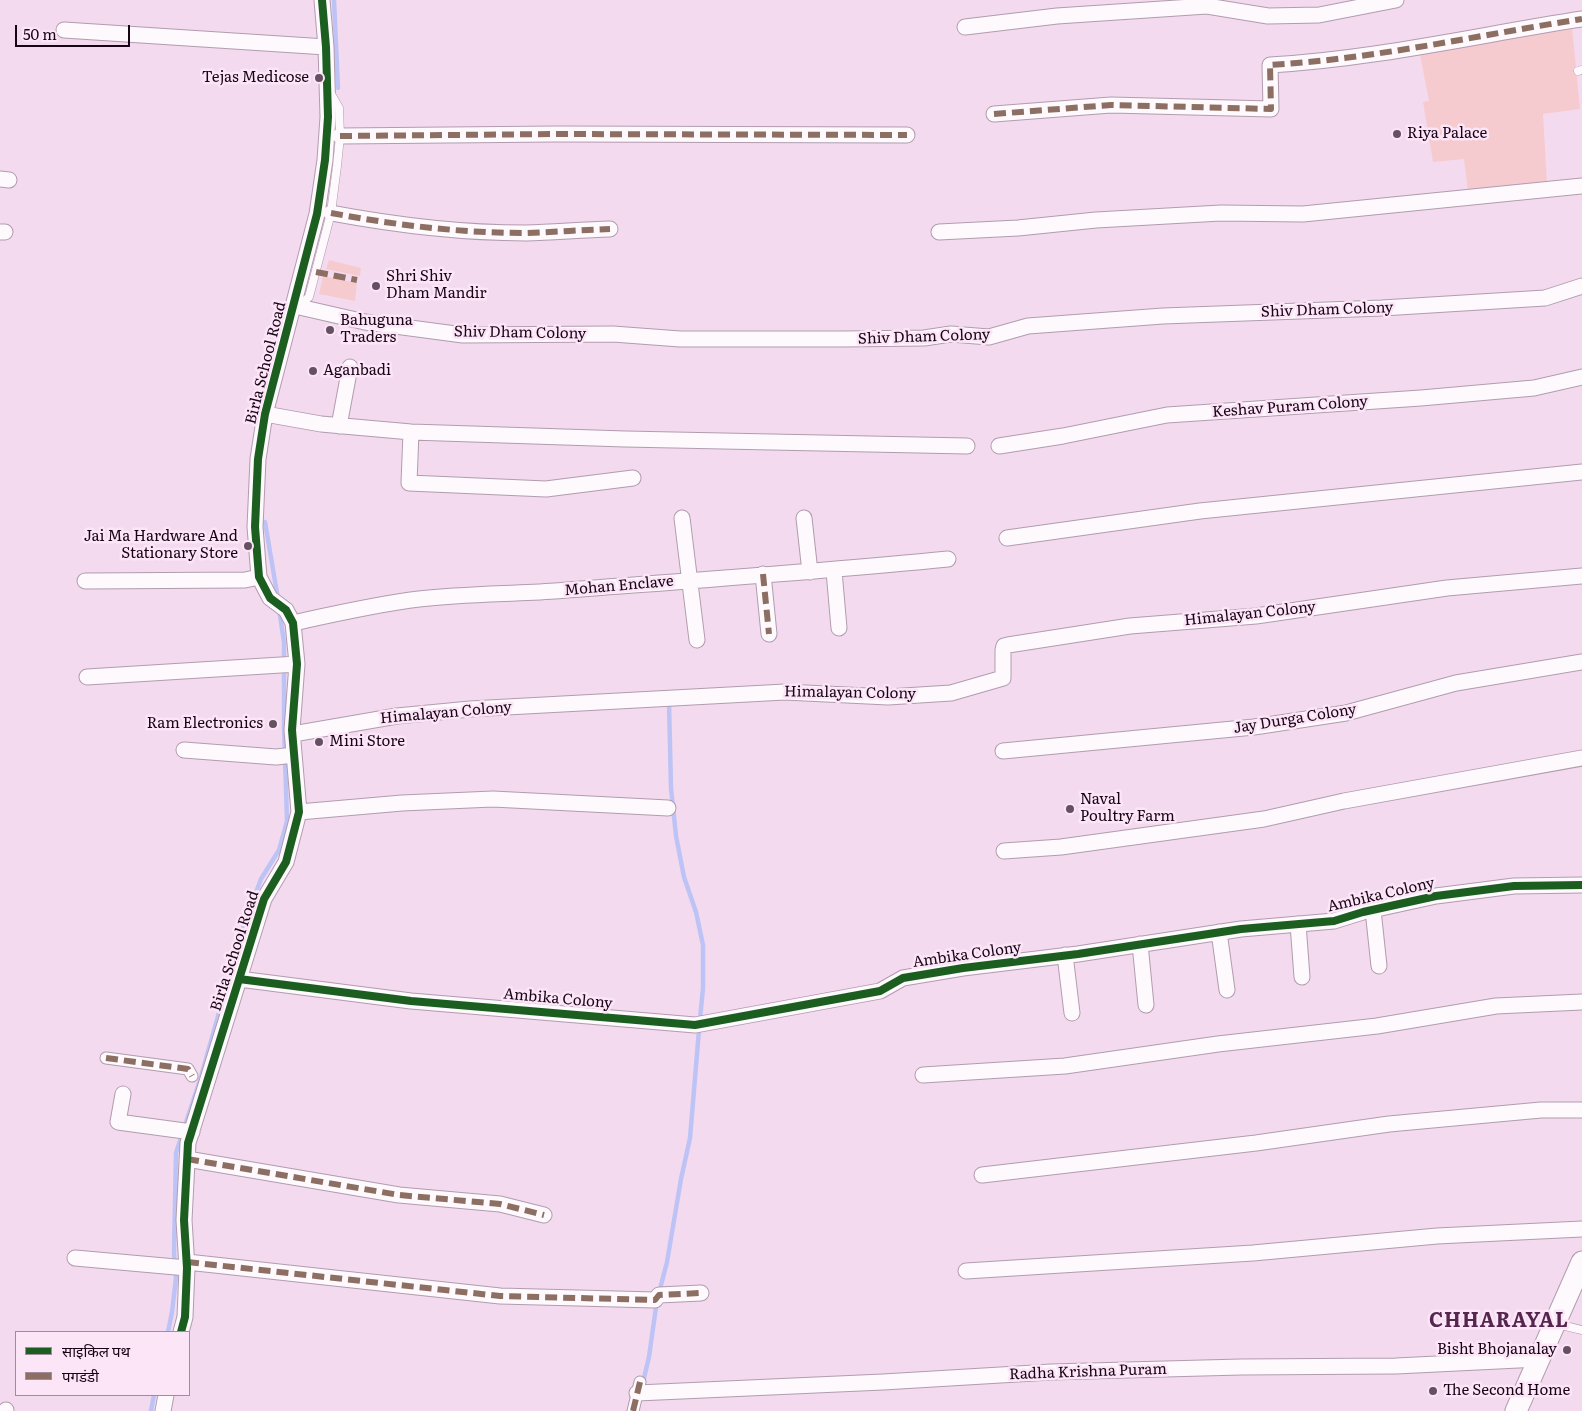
<!DOCTYPE html>
<html>
<head>
<meta charset="utf-8">
<style>
  body { margin:0 }
  #map { position:relative; width:1582px; height:1411px; overflow:hidden; background:#f4daef; font-family:Literata,"Noto Sans Devanagari",serif }
  canvas { display:block }
  .legend { position:absolute; left:15px; top:1331px; width:175px; height:65px; box-sizing:border-box; background:#fde5f8; border:1px solid #a18b9d; margin:0; padding:6px 9px; list-style:none; font-size:15px; color:#170515 }
  .legend li { display:flex; align-items:center; gap:10px; height:25px }
  .legend b { width:25px; border:1px solid #a18b9d }
  .scale { position:absolute; left:15px; top:25px; width:115px; height:22px; box-sizing:border-box; border:2px solid #170515; border-top:0; padding-left:6px; font-size:15px; line-height:18px; white-space:nowrap; color:#170515; -webkit-text-stroke:4px #fde5f8; paint-order:stroke }
</style>
</head>
<body>
<div id="map">
<canvas width="1582" height="1411"></canvas>
<ul class="legend">
<li><b style="height:6px;background:#1b5e20"></b>साइकिल पथ</li>
<li><b style="height:6px;background:#8d6e63"></b>पगडंडी</li>
</ul>
<div class="scale">50 m</div>
</div>
<script>
const ctx = document.querySelector('canvas').getContext('2d');
ctx.lineJoin = 'round';
function fillPath(path, color) { ctx.fillStyle = color; ctx.fill(path, 'evenodd'); }
function strokePath(path, color, width, dash) { ctx.strokeStyle = color; ctx.lineWidth = width; ctx.lineCap = dash ? 'butt' : 'round'; ctx.setLineDash(dash || []); ctx.stroke(path); }
function write(font, color, halo, rows, align = 'center') {
  ctx.font = font + ' Literata,serif'; ctx.lineWidth = 5; ctx.setLineDash([]); ctx.textBaseline = 'middle'; ctx.strokeStyle = halo; ctx.fillStyle = color; for (const [text, x, y, turn = 0] of rows) {
    ctx.save(); ctx.translate(x, y); ctx.rotate((+turn || 0) * Math.PI / 180); ctx.textAlign = isNaN(turn) ? turn : align; if (halo) ctx.strokeText(text, 0, 0); ctx.fillText(text, 0, 0); ctx.restore();
  }
}
const green = new Path2D(`
  M1572,27L1580,109L1543,114L1547,184L1468,192L1464,159L1433,162L1423,102L1429,101L1420,55Z
  M329,260L361,268L360,276L326,269Z
  M323,276L357,283L355,301L319,294Z`);
const stream = new Path2D(`
  M334,0L338,88
  M265,522L278,599
  M669,703L671,788L676,836L684,877L696,912L703,945V988L700,1019
  M660,1289L667,1262L681,1179L690,1138L699,1030
  M168,1332L172,1312L176,1278L174,1253L176,1153L200,1080L244,924L261,879L279,850L287,821L284,725V642L279,609
  M643,1382L649,1357L656,1307
  M151,1411L154,1395`);
const service = new Path2D(`
  M1578,71L1582,70
  M296,305L302,303L309,297L331,213L337,166L340,136L339,108L331,94
  M1557,1324L1582,1330`);
const pedestrian = new Path2D(`
  M106,1058L188,1069L192,1076
  M633,1411L640,1382`);
const minor = new Path2D(`
  M965,27L1057,16L1207,6L1268,16L1319,15L1396,0
  M64,30L326,47
  M994,114L1111,105L1271,109L1270,65C1375,59 1478,35 1582,19
  M340,136L556,134L907,135
  M0,179L9,180
  M331,213C395,225 460,233 526,233C554,232 582,230 610,229
  M0,232H5
  M939,232L1018,228L1096,220L1221,213L1303,214L1582,186
  M295,306L365,322L463,335L613,334L680,339H844L924,338L951,334L989,337L1028,326L1163,316L1382,308L1545,298L1582,286
  M265,414L321,424L411,432L625,439L967,446
  M339,426L350,367
  M411,432L409,483L546,489L633,478
  M999,446L1063,436L1167,415L1421,398L1534,388L1582,377
  M682,518L697,640
  M804,518L810,572
  M1007,538L1200,511L1582,472
  M834,571L839,628
  M763,574L769,634
  M85,581L245,580L259,577
  M293,623C334,614 377,604 419,599C464,594 510,594 555,591C686,581 817,572 948,559
  M87,677L297,664
  M293,734L397,716L470,709L785,692L888,697L951,693L1003,678V650L1004,646L1008,645L1130,626L1256,616L1447,588L1582,576
  M184,750L276,757L294,755
  M1003,751L1254,727L1346,713L1456,683L1582,662
  M299,812L402,803L493,799L668,808
  M1004,851L1061,847L1264,819L1344,801L1582,758
  M1373,910L1379,966
  M1298,924L1302,977
  M1219,932L1227,990
  M1140,944L1146,1005
  M1065,955L1072,1013
  M239,979L411,1001L695,1025L880,991L903,978L963,968L1078,954L1241,929L1334,921L1363,912L1436,896L1514,886L1582,885
  M923,1075L1065,1066L1218,1044L1377,1026L1496,1006L1582,1002
  M123,1094L118,1122L192,1132
  M187,1159L399,1195L500,1204L544,1215
  M982,1175L1256,1143L1389,1124L1541,1110H1582
  M75,1258L187,1268
  M187,1262L500,1296L655,1300L659,1295L701,1293
  M966,1271L1253,1253L1437,1236L1582,1229
  M181,1332L185,1317L187,1268L184,1220L188,1143L264,899L286,862L299,812L292,730L297,664L293,623L286,610L270,598L259,577L255,527L258,459L265,414L317,214L325,160L328,117L326,47L322,0
  M637,1393L883,1382L1051,1372L1241,1367L1396,1366L1539,1359
  M6,1410V1411
  M163,1411L166,1395`);
const secondary = new Path2D(`
  M1516,1411L1582,1262`);
const quiet = new Path2D(`
  M994,114L1111,105L1271,109L1270,65C1375,59 1478,35 1582,19
  M340,136L556,134L907,135
  M331,213C395,225 460,233 526,233C554,232 582,230 610,229
  M316,272L357,280
  M763,574L769,634
  M106,1058L188,1069L192,1076
  M187,1159L399,1195L500,1204L544,1215
  M187,1262L500,1296L655,1300L659,1295L701,1293
  M633,1411L640,1382`);
const cycleway = new Path2D(`
  M239,979L411,1001L695,1025L880,991L903,978L963,968L1078,954L1241,929L1334,921L1363,912L1436,896L1514,886L1582,885
  M181,1332L185,1317L187,1268L184,1220L188,1143L264,899L286,862L299,812L292,730L297,664L293,623L286,610L270,598L259,577L255,527L258,459L265,414L317,214L325,160L328,117L326,47L322,0`);
const markers = [
  [319,78,5,"#645061"],
  [1397,134,5,"#645061"],
  [376,286,5,"#645061"],
  [330,330,5,"#645061"],
  [313,371,5,"#645061"],
  [248,546,5,"#645061"],
  [273,724,5,"#645061"],
  [319,742,5,"#645061"],
  [1070,809,5,"#645061"],
  [1567,1350,5,"#645061"],
  [1433,1391,5,"#645061"]
];
const poiNames = [
  ["Tejas Medicose",309,78,"right"],
  ["Riya Palace",1407,134],
  ["Shri Shiv",386,277],
  ["Dham Mandir",386,294],
  ["Bahuguna",340,321],
  ["Traders",340,338],
  ["Aganbadi",323,371],
  ["Jai Ma Hardware And",238,537,"right"],
  ["Stationary Store",238,554,"right"],
  ["Ram Electronics",263,724,"right"],
  ["Mini Store",329,742],
  ["Naval",1080,800],
  ["Poultry Farm",1080,817],
  ["Bisht Bhojanalay",1557,1350,"right"],
  ["The Second Home",1443,1391]
];
const streetNames = [
  ["Shiv Dham Colony",1327,310,-2],
  ["Shiv Dham Colony",520,333,1],
  ["Shiv Dham Colony",924,337,-2],
  ["Birla School Road",266,363,-76],
  ["Keshav Puram Colony",1290,407,-4],
  ["Mohan Enclave",619,586,-5],
  ["Himalayan Colony",1250,614,-6],
  ["Himalayan Colony",850,693,1],
  ["Himalayan Colony",446,713,-5],
  ["Jay Durga Colony",1295,719,-9],
  ["Ambika Colony",1381,895,-13],
  ["Birla School Road",235,951,-72],
  ["Ambika Colony",967,955,-8],
  ["Ambika Colony",558,999,5],
  ["Radha Krishna Puram",1088,1372,-2]
];
const districtNames = [
  ["CHHARAYAL",1499,1321]
];
fillPath(green, '#f6cbcf');
strokePath(stream, '#bec3f5', 4.5);
strokePath(service, '#b19cae', 9);
strokePath(pedestrian, '#b19cae', 13);
strokePath(minor, '#b19cae', 17);
strokePath(secondary, '#b19cae', 23);
strokePath(service, '#fdf9fd', 8);
strokePath(pedestrian, '#fdf9fd', 11);
strokePath(minor, '#fdf9fd', 15);
strokePath(secondary, '#fdf9fd', 21);
strokePath(quiet, '#8d6e63', 6, [12, 6]);
strokePath(cycleway, '#1b5e20', 8);
for (const [x, y, r, color] of markers) { const dot = new Path2D(); dot.arc(x, y, r, 0, 2 * Math.PI); ctx.fillStyle = color; ctx.fill(dot); strokePath(dot, '#fde5f8', 2); }
write('15px', '#170515', '#fde5f8', poiNames, 'left');
write('15px', '#170515', '#fde5f8', streetNames);
ctx.letterSpacing = '1px';
write('bold 20px', '#55274f', '#fde5f8', districtNames);
ctx.letterSpacing = '0px';
</script>
</body>
</html>
